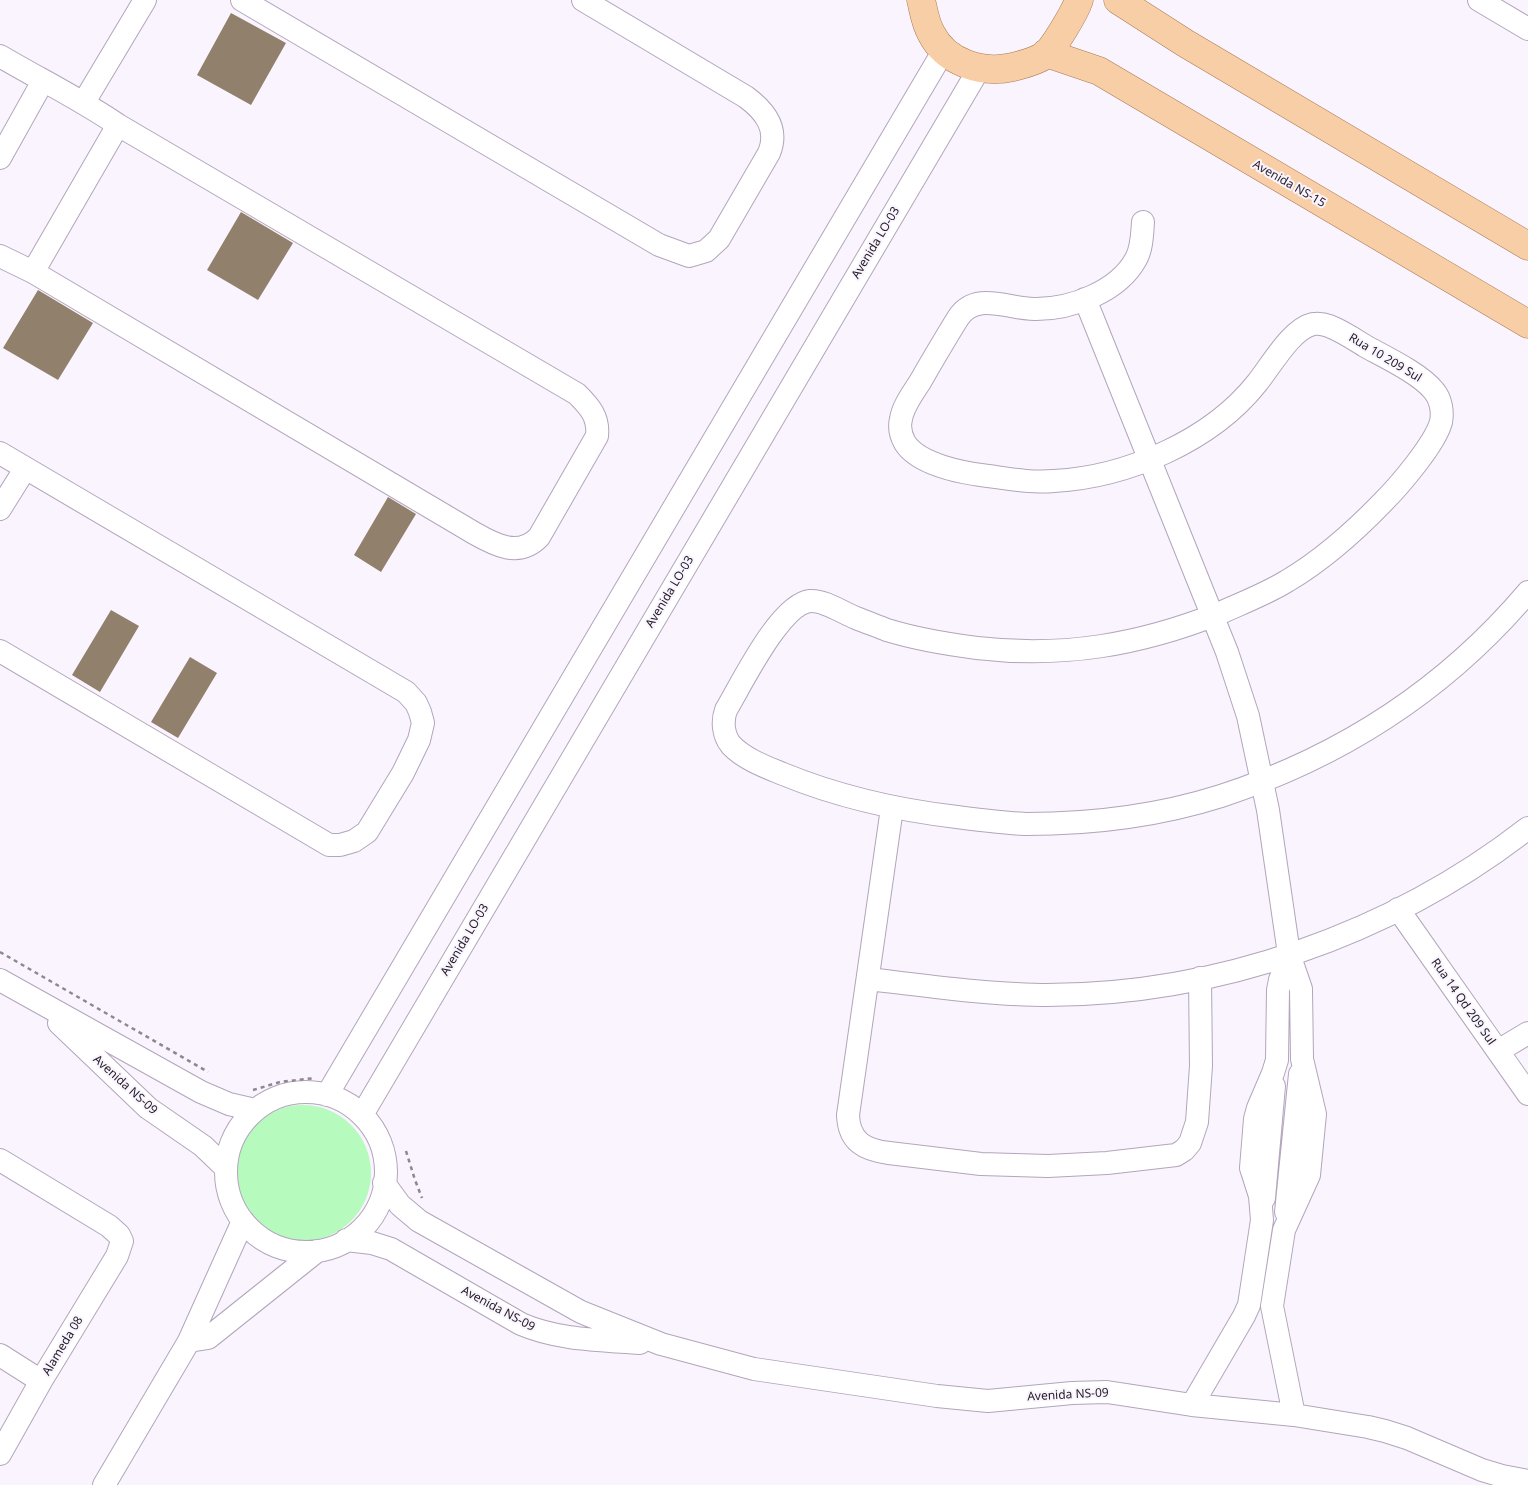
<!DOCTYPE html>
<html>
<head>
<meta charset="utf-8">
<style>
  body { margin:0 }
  canvas { display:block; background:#faf4fe }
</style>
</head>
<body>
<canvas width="1528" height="1485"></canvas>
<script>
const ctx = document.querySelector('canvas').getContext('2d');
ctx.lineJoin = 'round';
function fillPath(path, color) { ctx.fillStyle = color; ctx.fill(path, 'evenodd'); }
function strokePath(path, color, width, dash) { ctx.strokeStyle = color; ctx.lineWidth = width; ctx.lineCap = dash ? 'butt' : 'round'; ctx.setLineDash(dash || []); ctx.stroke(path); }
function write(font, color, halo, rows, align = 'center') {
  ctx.font = font + ' "Noto Sans",sans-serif'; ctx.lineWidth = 4; ctx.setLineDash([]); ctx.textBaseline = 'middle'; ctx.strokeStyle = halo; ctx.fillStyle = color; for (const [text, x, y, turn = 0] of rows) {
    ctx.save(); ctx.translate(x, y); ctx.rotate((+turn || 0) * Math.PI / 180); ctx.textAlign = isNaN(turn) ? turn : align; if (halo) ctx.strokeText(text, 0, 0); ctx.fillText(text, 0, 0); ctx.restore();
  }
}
const green = new Path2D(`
  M235 1173a68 68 0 1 1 136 0a68 68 0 1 1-136 0Z`);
const building = new Path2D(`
  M231,13L286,43L251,105L197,75Z
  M241,212L293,243L258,300L207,270Z
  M38,290L93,323L58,380L3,348Z
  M388,497L416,514L381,572L354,555Z
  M111,610L139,626L100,692L72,675Z
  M190,657L217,673L178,738L151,722Z`);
const path = new Path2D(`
  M0,952L208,1072
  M253,1090L280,1082L315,1078
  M406,1151L415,1180L422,1198`);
const minor = new Path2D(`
  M242,0L659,245L689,256L706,251L719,239L769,153C779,129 765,111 746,97L583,0
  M1479,0L1528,29
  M0,56C39,79 80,99 118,125L577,394C590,407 599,417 597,436L539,537C519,558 495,545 474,533L33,272L0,256
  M84,102L145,0
  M0,158L43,81
  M1143,222C1142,235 1142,248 1136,259C1118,292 1071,309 1036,309C1010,310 976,290 958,318C945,339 932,361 920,382C913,393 903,406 901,419C899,427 901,436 905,443C919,465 964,473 988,476C1010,479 1031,483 1054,481C1127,477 1211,441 1257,383C1271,366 1291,329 1313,324C1319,323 1324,324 1329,326C1342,331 1354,339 1365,346C1385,357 1421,374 1434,391C1441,399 1443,412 1441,422C1435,444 1399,486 1383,502C1355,531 1321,561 1287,581C1266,594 1242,603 1220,613C1139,645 1063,658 977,648C946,644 916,639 887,630C877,626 866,622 856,618C843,613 825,600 810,601C780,604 741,685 726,710C722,721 723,735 731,745C744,759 766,767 783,774C839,797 897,810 957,817C980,820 1003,823 1026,824C1092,824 1158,816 1221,796C1343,756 1445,690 1528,592
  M33,272L118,125
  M1085,299L1227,652L1248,716L1268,810L1289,954L1301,989L1302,1059L1315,1114L1309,1175L1284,1230L1272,1306L1294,1415
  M0,453L406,692L416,703L420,712L423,723L419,740L403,773L367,832L354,841L340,845H329L0,651
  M0,509L25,469
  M892,808L848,1115C849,1142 865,1150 889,1153L981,1164L1048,1166L1107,1163L1176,1155L1184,1150L1190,1143L1197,1122L1201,1066L1200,978
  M1398,909L1528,1094
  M869,979C927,986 984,994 1042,995C1215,996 1392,934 1528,828
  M0,980L201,1092L229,1104L255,1110
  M59,1023L148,1108L203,1146L226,1168
  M1498,1051L1528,1033
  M226 1172a80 80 0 1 1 160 0a80 80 0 1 1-160 0Z
  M327,1095L944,50
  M362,1115L979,69
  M0,1160L109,1226L119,1235L122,1241L117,1256L41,1381L0,1454
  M384,1183L400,1205L419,1221L581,1312L661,1344L754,1369L937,1396L988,1401L1072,1393L1107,1392L1192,1405L1294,1415L1368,1427L1385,1431L1407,1438L1482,1470L1502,1476L1528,1481
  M1264,1198L1274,1086
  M1286,1212L1300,1074
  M346,1240L372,1243L391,1249L521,1324C558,1340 599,1340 640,1343
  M189,1341L208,1338L317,1251
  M0,1355L41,1381
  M1192,1405L1244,1316L1249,1305L1262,1220L1260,1196L1251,1168L1255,1119L1258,1108L1273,1073L1277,1060L1278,990L1280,980L1289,954
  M104,1485L189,1341L243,1221`);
const major = new Path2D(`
  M921,0C924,12 925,22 931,33C946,63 982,74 1013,67C1024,64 1035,62 1045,55C1054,47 1075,12 1079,0
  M1118,0L1185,43L1528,246
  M1046,53L1099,71L1528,324`);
const streetNames = [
  ["Avenida NS-15",1289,184,30],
  ["Avenida LO-03",876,243,-59],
  ["Rua 10 209 Sul",1385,358,31],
  ["Avenida LO-03",670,592,-59],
  ["Avenida LO-03",465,940,-59],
  ["Rua 14 Qd 209 Sul",1463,1002,55],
  ["Avenida NS-09",125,1085,42],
  ["Avenida NS-09",498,1309,28],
  ["Alameda 08",63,1346,-59],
  ["Avenida NS-09",1068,1395,-3]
];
fillPath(green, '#b6fbbd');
fillPath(building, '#91806b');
strokePath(minor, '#b3a5bc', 24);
strokePath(major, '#aa7a53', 29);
strokePath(path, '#8d8791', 2.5, [4, 4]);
strokePath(minor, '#fff', 22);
strokePath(major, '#f8cea7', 28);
write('12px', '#211b24', '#faf4fe', streetNames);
</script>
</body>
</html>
